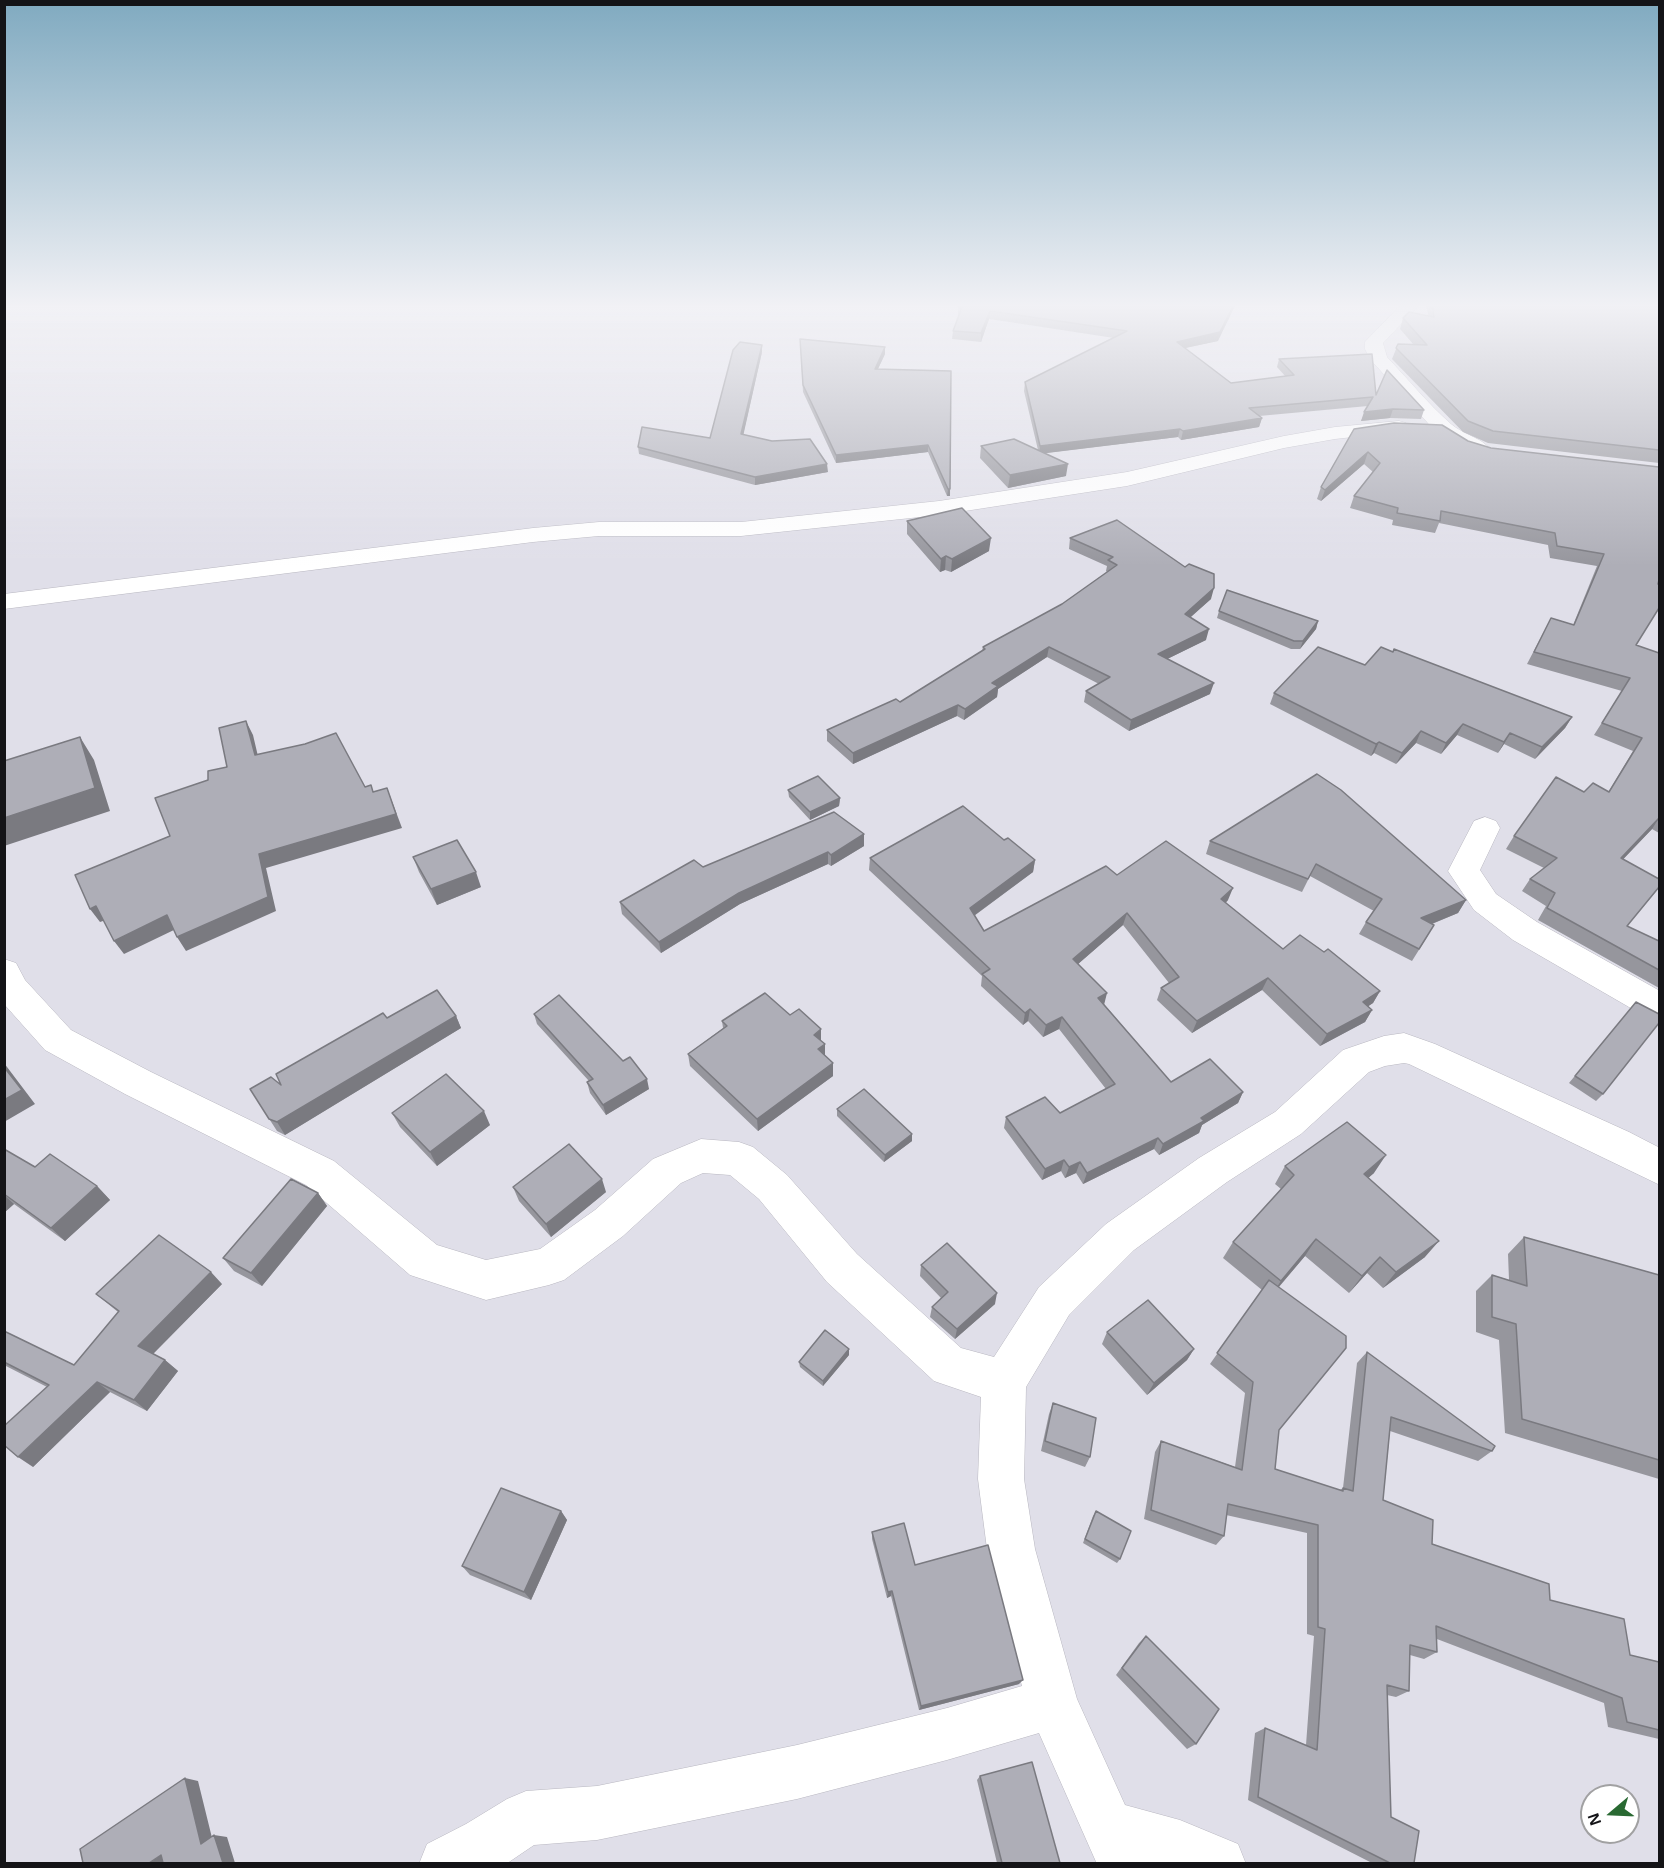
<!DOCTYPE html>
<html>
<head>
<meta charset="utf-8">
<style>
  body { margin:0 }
  #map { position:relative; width:1664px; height:1868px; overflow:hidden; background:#e0dfe9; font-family:Arial,sans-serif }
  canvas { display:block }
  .frame { position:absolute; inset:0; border:6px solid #141417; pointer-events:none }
  .north { position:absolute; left:1580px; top:1784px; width:60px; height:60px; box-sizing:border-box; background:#fff; border:2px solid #a1a1a2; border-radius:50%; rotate:251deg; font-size:16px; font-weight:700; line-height:24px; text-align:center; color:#141417 }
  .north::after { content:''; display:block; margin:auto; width:21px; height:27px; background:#296932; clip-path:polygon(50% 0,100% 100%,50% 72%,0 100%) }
</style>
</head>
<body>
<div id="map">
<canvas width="1664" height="1868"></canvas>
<div class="frame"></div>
<div class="north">N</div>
</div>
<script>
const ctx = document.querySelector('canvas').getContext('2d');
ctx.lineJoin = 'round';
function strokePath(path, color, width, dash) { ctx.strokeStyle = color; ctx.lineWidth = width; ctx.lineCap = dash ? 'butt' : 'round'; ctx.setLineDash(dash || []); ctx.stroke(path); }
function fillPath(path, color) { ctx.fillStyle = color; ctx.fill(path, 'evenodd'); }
const minor = new Path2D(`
  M1402,304H1420L1383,343L1387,357C1408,379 1428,404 1451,424C1462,434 1482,438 1490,449L1486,453C1469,458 1449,443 1436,432L1370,359L1365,349V342Z
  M1399,421L1406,423L1409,427L1406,431L1335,439L1284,448L1127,486L939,515L741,536H599L533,542L4,609V594L533,528L599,522H741L939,501L1127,472L1284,436L1335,427Z
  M1485,817L1496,821L1500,828L1480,870L1496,894L1537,922L1660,991V1022L1648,1018L1513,940L1474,910L1448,871L1474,821Z
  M4,959L16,963L25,980L71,1030L151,1072L334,1161L437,1245L486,1260L540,1249L595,1210L653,1159L701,1139L739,1142L753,1147L787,1175L857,1254L961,1348L994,1357L1039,1287L1106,1224L1199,1158L1275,1112L1343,1050L1384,1036L1404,1033L1435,1044L1629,1132L1660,1148V1185L1409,1064L1404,1063L1385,1066L1369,1072L1301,1134L1227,1182L1134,1250L1069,1315L1026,1387L1024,1479L1035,1549L1077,1699L1125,1805L1180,1820L1238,1844L1246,1864H1097L1039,1733L947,1760L797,1799L597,1840L534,1845L506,1864H419L427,1844L466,1824L507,1799L526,1791L597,1786L797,1745L947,1708L1022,1686L987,1549L978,1479L981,1397L934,1381L827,1282L759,1199L730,1175L703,1173L681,1183L623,1236L564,1280L549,1285L486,1300L410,1275L306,1185L125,1094L45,1050L4,1004Z`);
const wall = new Path2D(`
  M1426,304H1659V463L1488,443L1463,432L1392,359L1398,344H1413L1400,329L1403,318L1428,315Z
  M958,307L1218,341L1185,348L1231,383L1285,376L1277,367L1279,359L1376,395L1424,410L1421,419L1390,418L1361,421L1368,406L1259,416L1262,418L1259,427L1181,440L1178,437L1045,453L1066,476L1008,488L980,458L981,446L1038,450L1024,391L1025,382L1114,338L989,319L981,342L952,339L953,331L959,315H958Z
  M800,339L885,354L878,369L951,371L950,496H947L928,452L836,463L803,392Z
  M762,352L743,435L828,472L755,485L639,454L638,447L710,438Z
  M1354,429L1468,441L1491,448L1659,467L1636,645L1659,653V833L1652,829L1623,859L1659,888L1627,926L1659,941V988L1538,920L1546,906L1522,891L1530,879L1544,868L1506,849L1514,836L1584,792L1609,791L1633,751L1594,735L1622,691L1527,664L1551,618L1573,625L1597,566L1550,558L1548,545L1439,523L1435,533L1392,525L1393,520L1350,508L1354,496L1373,472L1364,464L1321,501L1317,499L1321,487Z
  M907,521L989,551L951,572L945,570L940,572L907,534Z
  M1070,538L1211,599L1190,617L1206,640L1167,659L1210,694L1129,731L1084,702L1086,691L1099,684L1047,657L998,689L997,697L964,720L957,716L853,764L827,741V730L900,702L982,651L983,647L1062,604L1107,572L1106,571L1107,566L1069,549Z
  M1219,611L1318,621L1316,629L1300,649H1291L1217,618Z
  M1393,652L1572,717L1565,728L1535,759L1504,744L1498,753L1457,735L1441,754L1416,743L1396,764L1374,753L1371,756L1270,704L1274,693L1365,665Z
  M1317,774L1466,900L1458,913L1432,924L1427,937L1412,961L1359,934L1366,922L1374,911L1310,876L1302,892L1206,854L1210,841Z
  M788,790L840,798L839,806L810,820L789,797Z
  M864,834V846L831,866L828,864L740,904L661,953L622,914L620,902L703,867Z
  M1004,840L1035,860L1033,872L974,916L984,931L1117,875L1228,900L1226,903L1283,949L1380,991L1373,1003L1368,1006L1372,1010L1365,1022L1320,1046L1262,990L1192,1033L1157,1000L1161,988L1169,983L1123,925L1078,964L1104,1004L1171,1082L1243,1092L1238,1103L1202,1125L1199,1133L1159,1155L1154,1149L1083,1184L1076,1173L1065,1178L1061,1171L1042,1180L1004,1128L1006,1117L1060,1113L1106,1089L1059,1029L1043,1037L1028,1021L1023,1025L981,986L982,976L869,870L870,858Z
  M413,857L481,887L437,905L419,872Z
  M1636,1002L1603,1094L1596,1101L1569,1083Z
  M534,1014L649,1089L606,1115L590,1093L587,1082L589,1081L537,1024Z
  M456,1016L461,1028L285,1135L277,1131L250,1089L281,1085L387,1018Z
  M722,1021L821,1041L825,1056L833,1076L758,1131L690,1066L688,1054L723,1028Z
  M837,1109L912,1134V1141L884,1162L837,1116Z
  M392,1113L490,1125L437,1166L400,1127Z
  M4,1149L35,1167L97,1186L110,1200L65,1241L14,1204L5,1212Z
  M1285,1166L1374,1173L1368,1178L1425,1257L1383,1288L1367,1273L1349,1293L1305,1256L1279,1287V1430L1275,1469L1340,1490L1343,1488L1357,1363L1367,1352L1492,1451L1478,1461L1390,1431L1383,1500L1432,1544L1550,1600L1630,1655L1659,1662V1739L1608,1727L1604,1703L1437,1639V1652L1424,1659L1410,1655L1409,1691L1396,1697L1387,1695L1391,1817L1414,1863H1372L1248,1800L1255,1733L1265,1728L1306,1745L1314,1636L1307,1634V1533L1226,1515L1224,1536L1216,1545L1144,1519L1155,1452L1161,1441L1235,1467L1245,1393L1210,1364L1262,1290L1223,1258L1233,1242L1281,1189L1275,1184Z
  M513,1187L606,1192L551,1237L519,1201Z
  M318,1193L327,1206L262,1286L234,1271L223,1258Z
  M1524,1237L1659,1275V1479L1505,1433L1499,1340L1476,1332V1291L1492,1275L1509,1280L1508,1254Z
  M921,1265L995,1304L955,1339L930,1317L932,1307L941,1298L920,1276Z
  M222,1284L153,1354L165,1360L178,1371L147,1411L110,1392L33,1467L47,1387L4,1365V1331L74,1365L118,1312L96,1294Z
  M1107,1332L1194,1349L1187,1360L1147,1395L1102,1344Z
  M849,1355L823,1386L800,1367L799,1362Z
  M1053,1403L1090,1457L1085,1467L1041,1451L1049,1414Z
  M561,1511L567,1520L531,1600L470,1575L462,1566Z
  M1096,1511L1120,1559L1117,1563L1083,1543L1093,1516Z
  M872,1532L1019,1684L919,1710L891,1596L887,1598L872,1539Z
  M1146,1636L1196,1744L1187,1749L1116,1675L1139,1643Z
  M980,1776L1060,1863H997L977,1780Z`);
const shadedWall = new Path2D(`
  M1234,304H1236L1218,341L1176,350L1177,342Z
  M990,311L989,319L981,342V333Z
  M762,345V352L742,441L741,434Z
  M885,347V354L875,375V369Z
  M1393,409L1390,418L1361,421L1364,412Z
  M1262,418L1259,427L1181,440L1183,431Z
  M1180,429L1178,437L1039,454L1040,446Z
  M928,445V452L836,463V455Z
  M1368,452L1364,464L1321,501L1325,490Z
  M827,464L828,472L755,485V477Z
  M1068,464L1066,476L1008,488L1010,475Z
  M948,489H950V496H947Z
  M991,538L989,551L951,572L952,559Z
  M946,556L945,570L940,572L941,559Z
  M1214,588L1211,599L1182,625L1185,614Z
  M1318,621L1316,629L1300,649L1303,641Z
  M1209,629L1206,640L1155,665L1158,654Z
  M1049,647L1047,657L998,689L997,697L964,720L965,709L992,683Z
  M1214,683L1210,694L1129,731L1131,720Z
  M958,705L957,716L853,764V753Z
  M1572,717L1565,728L1535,759L1542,747Z
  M246,721L253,735L261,769L255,755Z
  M1463,724L1457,735L1441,754L1446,743Z
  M1421,731L1416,743L1396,764L1402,753Z
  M1510,733L1504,744L1498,753L1504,742Z
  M80,737L94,760L110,811L4,846V818Z
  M1379,742L1374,753L1371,756L1376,744Z
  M387,788L402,828L266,868L276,911L186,951L177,937L259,854Z
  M840,798L839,806L810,820V812Z
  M1659,818L1652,829L1612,871L1621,858Z
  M864,834V846L831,866V855Z
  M828,852V864L740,904L661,953L659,942L739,893Z
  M1035,860L1033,872L968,920L970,908Z
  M476,872L481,887L437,905L431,889Z
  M1233,888L1228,900L1216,911L1221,899Z
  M1466,900L1458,913L1414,931L1421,918Z
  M96,906L106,920L100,922L90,909Z
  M1127,913L1123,925L1070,971L1073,959Z
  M167,915L176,929L124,954L114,941Z
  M1268,978L1262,990L1192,1033L1197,1021Z
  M1380,991L1373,1003L1357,1014L1363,1002Z
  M1107,993L1104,1005L1098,998Z
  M1030,1009L1028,1021L1023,1025L1025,1013Z
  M1372,1010L1365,1022L1320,1046L1327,1034Z
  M456,1016L461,1028L285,1135L277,1122Z
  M1062,1017L1059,1029L1043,1037L1046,1025Z
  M821,1029V1042L814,1035Z
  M825,1044V1057L818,1049Z
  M4,1063L35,1104L4,1122Z
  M833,1063V1076L758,1131L757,1119Z
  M647,1079L649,1089L606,1115L603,1105Z
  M1243,1092L1238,1103L1202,1125L1199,1133L1159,1155L1163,1144L1201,1118Z
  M484,1111L490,1125L437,1166L430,1152Z
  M912,1134V1141L884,1162L885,1155Z
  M1158,1138L1154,1149L1083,1184L1087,1173Z
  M1386,1155L1374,1173L1352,1192L1364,1174Z
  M1064,1160L1061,1171L1042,1180L1045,1169Z
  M1080,1162L1076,1173L1065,1178L1069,1167Z
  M602,1179L606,1192L551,1237L546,1224Z
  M97,1186L110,1200L65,1241L51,1228Z
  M318,1193L327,1206L262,1286L251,1273Z
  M4,1195L14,1204L5,1212H4Z
  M1316,1239L1305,1256L1270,1297L1281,1281Z
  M1439,1241L1425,1257L1383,1288L1396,1272Z
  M1380,1257L1367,1273L1349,1293L1362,1276Z
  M211,1272L222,1284L150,1357L138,1346Z
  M997,1293L995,1304L955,1339L957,1329Z
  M849,1349V1355L823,1386V1381Z
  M1194,1349L1187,1360L1147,1395L1154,1383Z
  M165,1360L178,1371L147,1411L134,1400Z
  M97,1382L110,1392L33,1467L18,1457Z
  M561,1511L567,1520L531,1600L524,1592Z
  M892,1591L891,1596L887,1598L888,1592Z
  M1023,1680L1019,1684L919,1710L921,1706Z
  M185,1778L198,1781L214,1846L201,1844Z
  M214,1835L227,1837L235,1863H223Z
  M161,1855L165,1863H149Z`);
const building = new Path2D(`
  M960,304H1234L1220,332L1177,342L1231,383L1294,375L1279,359L1372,354L1376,395L1387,370L1424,410L1393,409L1364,412L1373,397L1249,408L1262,418L1183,431L1180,429L1040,446L1025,382L1127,331L990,311L981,333L953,331L962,307H958Z
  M1432,304H1659V450L1493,431L1468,421L1396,348L1398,344L1427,345L1403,318L1409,312L1434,317Z
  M800,339L885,347L875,369L951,371L950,489H948L928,445L836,455L803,385Z
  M740,342L762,345L741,434L772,441L810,439L827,464L755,477L638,447L642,427L710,438L733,350Z
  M1394,423L1442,425L1468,441L1491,448L1659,467V580L1658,584L1659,585V608L1636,645L1659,653V818L1621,858L1659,879V887L1627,926L1659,941V970L1547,908L1555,893L1530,879L1557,858L1514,836L1556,777L1584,792L1593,783L1609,792L1642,738L1602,723L1630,678L1534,652L1551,618L1574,625L1604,554L1557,546L1555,533L1441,511L1440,521L1397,513L1398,508L1354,496L1380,463L1368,452L1325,490L1321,487L1354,429Z
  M1014,439L1068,464L1010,475L981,446Z
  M962,508L991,538L952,559L946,556L941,559L907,521Z
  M1117,520L1185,567L1189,564L1214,574V588L1185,614L1209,629L1158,654L1214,683L1131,720L1086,691L1110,677L1049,647L992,683L998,686L965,709L958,705L853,753L827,730L896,699L900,702L985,649L983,647L1062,604L1117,565L1108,560L1113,557L1070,538Z
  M1227,590L1318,621L1303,641H1294L1219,611Z
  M1318,647L1365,665L1381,647L1393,652L1394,649L1572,717L1542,747L1510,733L1504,742L1463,724L1446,743L1421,731L1402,753L1379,742L1376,744L1274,693Z
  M246,721L255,755L305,744L336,733L365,787L371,785L373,792L387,788L396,814L259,854L268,897L177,937L167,915L114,941L96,906L90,909L75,875L170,836L155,798L208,780V771L227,767L219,728Z
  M80,737L95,788L4,818V761Z
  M1317,774L1341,790L1466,900L1421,918L1434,925L1419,949L1366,922L1382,899L1316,864L1308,879L1210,841Z
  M818,776L840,798L810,812L788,790Z
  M963,806L1004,840L1008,838L1035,860L970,908L984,931L1106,866L1117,875L1166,841L1233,888L1221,899L1283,949L1300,935L1324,952L1328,949L1380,991L1363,1002L1372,1010L1327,1034L1268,978L1197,1021L1161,988L1179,977L1127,913L1073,959L1107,993L1098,998L1171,1082L1210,1059L1243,1092L1201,1118L1204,1121L1163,1144L1158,1138L1087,1173L1080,1162L1069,1167L1064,1160L1045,1169L1006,1117L1045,1097L1060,1113L1115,1084L1062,1017L1046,1025L1030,1009L1025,1013L982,974L990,969L870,858Z
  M834,812L864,834L831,855L828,852L739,893L659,942L620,902L694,860L703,867Z
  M457,840L476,872L431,889L413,857Z
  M437,990L456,1016L277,1122L269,1119L250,1089L271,1077L281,1085L276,1074L383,1013L387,1018Z
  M765,993L790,1015L799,1009L821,1029L814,1035L825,1044L818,1049L833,1063L757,1119L688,1054L727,1026L722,1021Z
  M559,995L623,1061L630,1057L647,1079L603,1105L587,1082L593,1079L534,1014Z
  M1636,1002L1659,1014V1023L1603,1094L1575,1076Z
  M4,1067L22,1090L4,1100Z
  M446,1074L484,1111L430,1152L392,1113Z
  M864,1089L912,1134L885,1155L837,1109Z
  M1347,1122L1386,1155L1364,1174L1439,1241L1396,1272L1380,1257L1362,1276L1316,1239L1281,1281L1233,1242L1294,1175L1285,1166Z
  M569,1144L602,1179L546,1224L513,1187Z
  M4,1149L35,1167L50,1154L97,1186L51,1228L4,1194Z
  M291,1179L318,1193L251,1273L223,1258Z
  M159,1235L211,1272L138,1346L165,1360L134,1400L97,1382L18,1457L4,1445V1426L49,1385L4,1362V1331L74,1365L119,1311L96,1294Z
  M1524,1237L1659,1275V1460L1522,1419L1516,1324L1492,1317V1275L1527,1286Z
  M947,1243L997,1293L957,1329L932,1307L948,1292L921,1265Z
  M1269,1280L1346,1336V1348L1279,1430L1275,1469L1343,1491V1488L1353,1491L1367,1352L1495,1446L1492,1451L1391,1417L1383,1500L1433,1520L1432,1544L1549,1584L1550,1600L1624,1619L1630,1655L1659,1662V1730L1627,1722L1622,1698L1436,1626L1437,1652L1410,1645L1409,1691L1387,1685L1391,1817L1419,1831L1414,1863H1390L1258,1797L1265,1728L1317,1750L1325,1629L1318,1627V1525L1228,1504L1224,1536L1151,1510L1161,1441L1242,1470L1253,1382L1217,1353Z
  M1148,1300L1194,1349L1154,1383L1107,1332Z
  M825,1330L849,1349L823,1381L799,1362Z
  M1053,1403L1096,1418L1090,1457L1045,1441Z
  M501,1488L561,1511L524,1592L462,1566Z
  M1096,1511L1131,1531L1120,1559L1085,1539Z
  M904,1523L915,1565L988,1545L1023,1680L921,1706L892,1591L888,1592L872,1532Z
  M1146,1636L1219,1709L1196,1744L1122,1668Z
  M1032,1762L1060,1863H1002L980,1776Z
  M185,1778L201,1844L214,1835L223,1863H163L161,1855L149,1863H83L80,1849Z`);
strokePath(minor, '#b8b7c0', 1);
fillPath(minor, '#fff');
fillPath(wall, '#96969d');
fillPath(shadedWall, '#7a7a80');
fillPath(building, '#aeaeb7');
strokePath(building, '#7a7a80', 1.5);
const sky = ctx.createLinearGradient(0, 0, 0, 566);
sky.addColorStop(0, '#80aac0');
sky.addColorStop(0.54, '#f1f1f5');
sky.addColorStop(1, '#f1f1f500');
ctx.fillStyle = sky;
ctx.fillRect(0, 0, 1664, 566);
</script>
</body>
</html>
